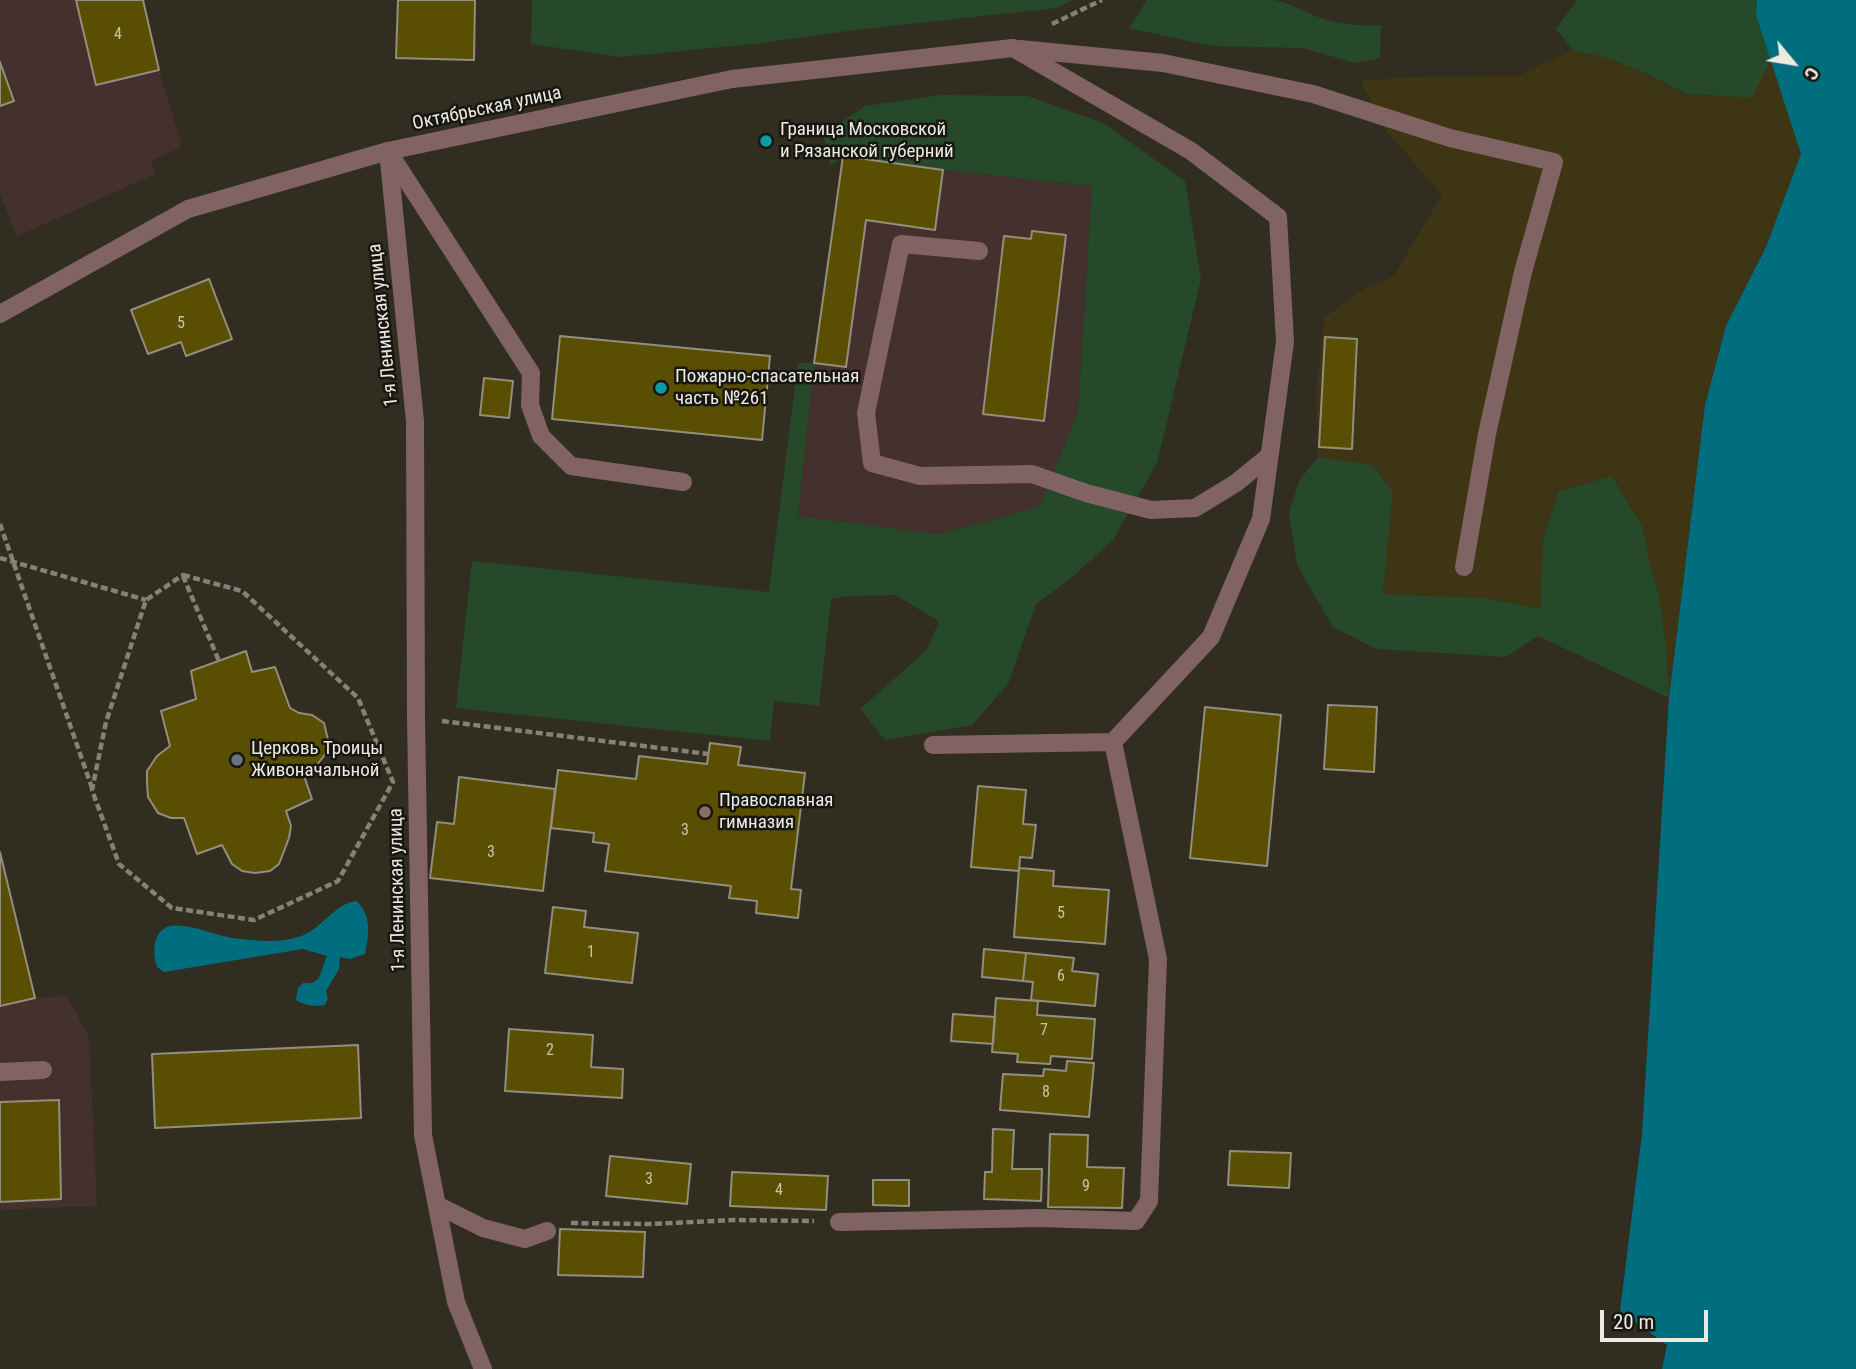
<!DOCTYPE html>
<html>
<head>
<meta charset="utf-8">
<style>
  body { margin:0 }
  #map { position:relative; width:1856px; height:1369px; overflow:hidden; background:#312e21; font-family:"Roboto Condensed",sans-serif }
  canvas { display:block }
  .north { position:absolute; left:1758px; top:28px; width:70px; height:70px; -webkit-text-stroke:5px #171610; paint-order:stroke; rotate:120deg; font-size:19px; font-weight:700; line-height:28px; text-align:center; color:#ecebe2 }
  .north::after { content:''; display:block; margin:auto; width:24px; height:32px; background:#ecebe2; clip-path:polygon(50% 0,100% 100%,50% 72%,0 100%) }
  .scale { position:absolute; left:1600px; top:1310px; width:108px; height:32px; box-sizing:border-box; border:4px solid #ecebe2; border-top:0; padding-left:9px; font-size:21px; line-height:24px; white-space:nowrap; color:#ecebe2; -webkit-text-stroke:5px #171610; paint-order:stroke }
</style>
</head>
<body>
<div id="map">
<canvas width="1856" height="1369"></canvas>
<div class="north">С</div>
<div class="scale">20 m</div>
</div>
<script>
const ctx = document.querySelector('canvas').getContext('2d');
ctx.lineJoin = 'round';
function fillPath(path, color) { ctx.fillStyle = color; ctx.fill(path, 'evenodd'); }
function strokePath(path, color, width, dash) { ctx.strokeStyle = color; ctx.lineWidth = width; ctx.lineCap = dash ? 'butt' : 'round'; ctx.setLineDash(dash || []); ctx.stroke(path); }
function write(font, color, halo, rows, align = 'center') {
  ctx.font = font + ' "Roboto Condensed",sans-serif'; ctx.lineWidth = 5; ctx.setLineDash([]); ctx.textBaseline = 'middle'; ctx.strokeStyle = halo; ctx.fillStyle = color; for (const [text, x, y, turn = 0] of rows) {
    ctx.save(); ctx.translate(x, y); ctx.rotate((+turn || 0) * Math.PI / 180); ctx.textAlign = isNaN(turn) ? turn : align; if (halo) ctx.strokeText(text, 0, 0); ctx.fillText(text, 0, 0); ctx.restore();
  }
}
const industrial = new Path2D(`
  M0,0H143L159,70L182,147L151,161L155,174L16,237L0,193Z
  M843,156L943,170L1092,186L1078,412L1040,507L938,534L798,516L814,363Z
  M67,996L89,1037L97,1206L0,1210V1006L35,998Z`);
const green = new Path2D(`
  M532,0H1073L1057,8L855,30L753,44L621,57L531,44Z
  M1147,0H1274C1291,3 1304,12 1321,18C1341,25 1360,26 1381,25L1380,58L1355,63L1303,48L1212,46L1129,28Z
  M1577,0H1757L1756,15L1771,60L1752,98L1686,94L1643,72L1610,59L1573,50L1556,29Z
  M941,95L1028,96L1103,123L1185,181L1201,279L1157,463L1113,540L1070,579L1036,604L1008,684L972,725L885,740L860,709L927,650L939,621L895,595L847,596L831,599L819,706L774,701L770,741L456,708L472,561L769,592L798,363H814L798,516L938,534L1040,507L1078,412L1092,186L943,170L843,156L831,165L823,135L865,106Z
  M1318,457L1373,465L1393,492L1383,594L1487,598L1540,609L1543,539L1558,491L1612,476L1643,527L1649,559L1659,596L1666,643L1669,698L1538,636L1506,657L1376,649L1333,627L1297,565L1289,513L1299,481Z`);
const sand = new Path2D(`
  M1573,50L1610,59L1643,72L1686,94L1752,98L1771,60L1801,154L1766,247L1726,326L1705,404L1669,698L1666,643L1659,596L1649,559L1643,527L1612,476L1558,491L1543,539L1540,609L1487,598L1383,594L1393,492L1373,465L1318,457L1316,392L1325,317L1361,291L1394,276L1442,195L1384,128L1361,81L1412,77L1517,76Z`);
const water = new Path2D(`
  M1757,0H1856V1369H1662L1667,1345L1620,1311L1642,1134L1669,698L1705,405L1726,326L1766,247L1801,154L1756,15Z
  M356,901C372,914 369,935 365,954L350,959L340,957L339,969L326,991L328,998L325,1005C317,1007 303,1005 296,1000L298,988L303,983H313L319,978L327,956L303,949L164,972L157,967C153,954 152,936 165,928C179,919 217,936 233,938C253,941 279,943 298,937C321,931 333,904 356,901Z`);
const building = new Path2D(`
  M76,0H143L159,70L96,85Z
  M398,0H475L474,60L396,58Z
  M0,62L14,101L0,106Z
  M843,156L943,170L935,230L866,220L846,367L814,363Z
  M1032,231L1066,235L1044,421L983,414L1004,236L1031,239Z
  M209,279L232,339L186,356L181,342L148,354L131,310Z
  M560,336L770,356L762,440L552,419Z
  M1325,337L1357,339L1352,449L1319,447Z
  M484,378L513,381L509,418L480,415Z
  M246,651L252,672L275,667L290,708L299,713L312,715L324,723L329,744L326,753L317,765L303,773L312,799L286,811L291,826L289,838L279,864L270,871L255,873L242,871L232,864L222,845L197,854L184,818H171L158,813L148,797L147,783V771L157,756L170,746L161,711L196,699L191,671Z
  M1328,705L1377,707L1374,772L1324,769Z
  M1205,707L1281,715L1267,866L1190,858Z
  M710,743L741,747L738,765L805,773L791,889L801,890L798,918L756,913L757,901L729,898L731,886L605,871L609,844L593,842L594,833L551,828L558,770L636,779L639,756L707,764Z
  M459,777L555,789L543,891L430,878L437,822L454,824Z
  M978,786L1026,790L1023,824L1036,825L1032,858L1020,857L1019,871L971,867Z
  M0,852L35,998L0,1006Z
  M1019,868L1054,871L1053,886L1109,890L1105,944L1014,937Z
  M553,907L586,911L584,927L638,933L632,983L545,973Z
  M984,949L1026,953L1023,981L982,977Z
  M1026,953L1074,958L1072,971L1098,974L1095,1006L1031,1000L1033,982L1023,981Z
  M996,998L1038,1001L1037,1015L1095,1019L1092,1059L1051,1056L1050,1064L1017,1062L1018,1054L992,1052Z
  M953,1014L995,1017L993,1044L951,1041Z
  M509,1029L593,1035L591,1067L623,1069L622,1098L505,1091Z
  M358,1045L361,1118L155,1128L152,1054Z
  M1067,1061L1094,1063L1089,1117L1000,1110L1003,1074L1043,1076L1044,1069L1066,1071Z
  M59,1100L61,1199L0,1202V1102Z
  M993,1129L1014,1130L1012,1169H1042L1041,1201L984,1199L985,1172H992Z
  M1050,1134L1088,1135L1087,1167L1124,1168L1122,1208L1048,1207Z
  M1230,1151L1291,1153L1289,1188L1228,1185Z
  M610,1156L691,1164L687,1204L606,1196Z
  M732,1172L828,1176L826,1210L730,1206Z
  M873,1180H909V1206L873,1205Z
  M560,1229L645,1232L643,1277L558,1275Z`);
const path = new Path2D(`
  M1052,24L1102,0
  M0,524L92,788
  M0,558L146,600
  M183,575L242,591L358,698L393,782L338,881L254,920L172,908L119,864L92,790L106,722L146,600Z
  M183,576L219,661
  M442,721L708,754
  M571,1223L649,1224L733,1220L814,1221`);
const service = new Path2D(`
  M1020,49L1163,63L1313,94L1450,138L1554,162L1523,272L1487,434L1464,567
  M388,151L531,373L530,405L541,436L571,466L683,482
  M979,251L901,244L866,413L872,463L920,476L1032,474L1086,493L1151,510L1195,508L1236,483L1269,456
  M933,745L1113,742L1211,637L1261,519L1285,342L1278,217L1191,151L1013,48
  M0,1072L43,1070
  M437,1205L483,1228L525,1239L547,1231
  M839,1222L1039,1218L1136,1221L1149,1201L1158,959L1113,742`);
const minor = new Path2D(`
  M388,151L415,421L416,718L423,1135L456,1302L483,1369
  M0,314L188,209L388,151L732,79L1013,48`);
const markers = [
  [766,141,7,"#0f9aa8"],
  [661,388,7,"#0f9aa8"],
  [237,760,7,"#6b7280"],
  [705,812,7,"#8d6e63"]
];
const numberNames = [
  ["4",118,35],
  ["5",181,324],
  ["3",685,831],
  ["3",491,853],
  ["5",1061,914],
  ["1",591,953],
  ["6",1061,977],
  ["7",1044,1031],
  ["2",550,1051],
  ["8",1046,1093],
  ["3",649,1180],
  ["9",1086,1187],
  ["4",779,1191]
];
const streetNames = [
  ["Октябрьская улица",487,109,-12],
  ["1-я Ленинская улица",384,325,-96],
  ["1-я Ленинская улица",398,890,-91]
];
const poiNames = [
  ["Граница Московской",780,130],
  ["и Рязанской губерний",780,152],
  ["Пожарно-спасательная",675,377],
  ["часть №261",675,399],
  ["Церковь Троицы",251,749],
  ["Живоначальной",251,771],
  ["Православная",719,801],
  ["гимназия",719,823]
];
fillPath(industrial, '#44302d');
fillPath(green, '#264929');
fillPath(sand, '#3e3515');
fillPath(water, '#006e7f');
fillPath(building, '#5a4e03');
strokePath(building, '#928f7f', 2);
strokePath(path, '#848277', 4.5, [7, 3.5]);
strokePath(service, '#816363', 18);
strokePath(minor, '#816363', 18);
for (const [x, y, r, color] of markers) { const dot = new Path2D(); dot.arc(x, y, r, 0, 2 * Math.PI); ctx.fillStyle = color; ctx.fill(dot); strokePath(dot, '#171610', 2.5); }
write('16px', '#c8c4aa', null, numberNames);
write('19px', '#ecebe2', '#171610', streetNames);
write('19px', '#ecebe2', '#171610', poiNames, 'left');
</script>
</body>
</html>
